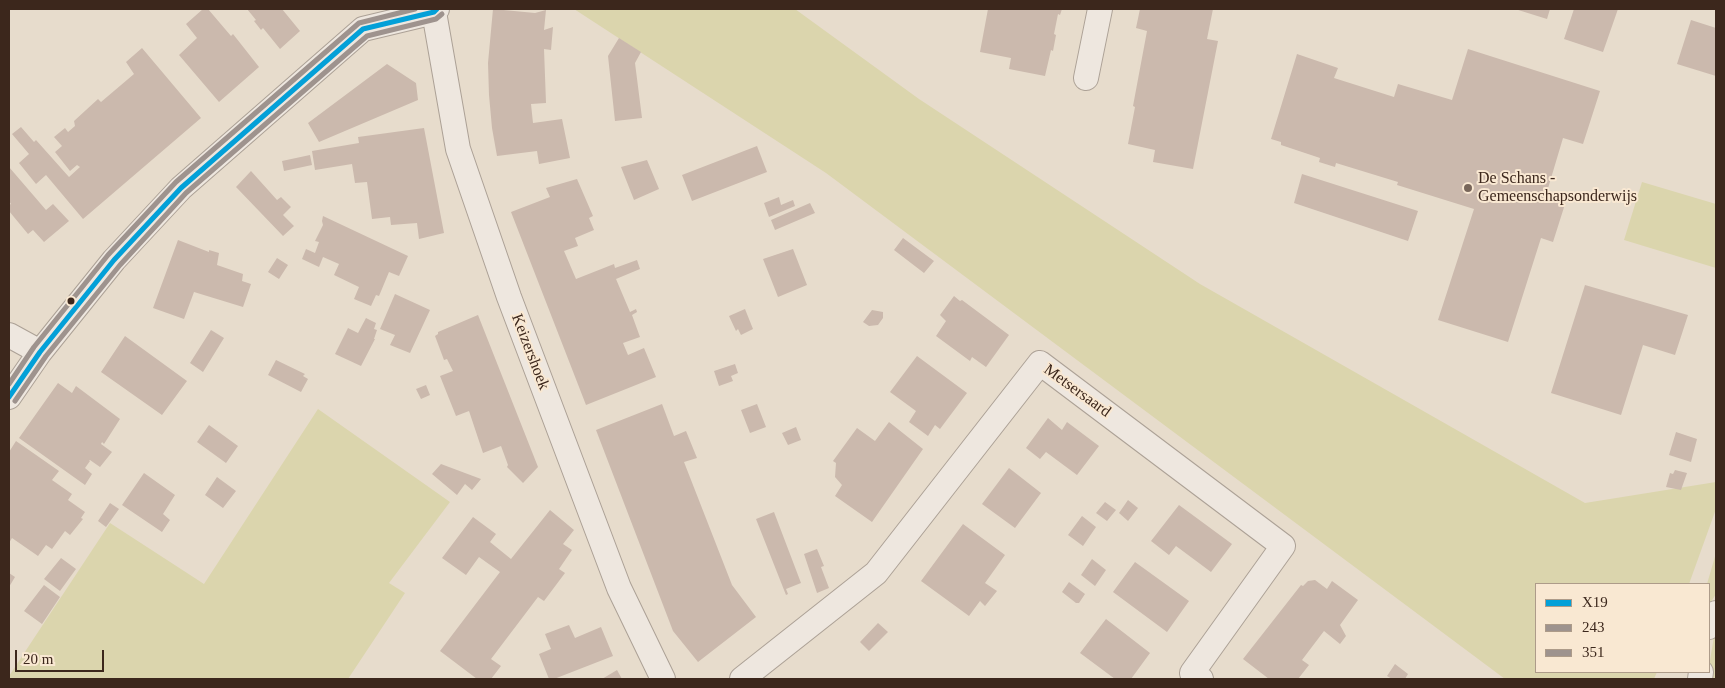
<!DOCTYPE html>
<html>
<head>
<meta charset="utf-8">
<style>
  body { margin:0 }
  #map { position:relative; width:1725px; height:688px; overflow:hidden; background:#e7dccc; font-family:"Times New Roman",serif }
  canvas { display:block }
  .frame { position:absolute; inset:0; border:10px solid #3c271c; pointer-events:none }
  .legend { position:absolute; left:1535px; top:583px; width:175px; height:90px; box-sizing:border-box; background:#f9e8d2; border:1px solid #ad9b89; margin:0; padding:6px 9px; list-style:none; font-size:15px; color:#3c271c }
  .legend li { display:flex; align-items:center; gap:10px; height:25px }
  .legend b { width:25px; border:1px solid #ad9b89 }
  .scale { position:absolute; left:15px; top:650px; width:89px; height:22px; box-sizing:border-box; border:2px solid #3c271c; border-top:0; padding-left:6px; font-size:15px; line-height:18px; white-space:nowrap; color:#3c271c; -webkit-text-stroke:4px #f9e8d2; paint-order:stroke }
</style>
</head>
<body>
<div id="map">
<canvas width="1725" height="688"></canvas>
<div class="frame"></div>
<ul class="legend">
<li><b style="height:6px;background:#03a0d8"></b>X19</li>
<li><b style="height:6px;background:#9e938e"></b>243</li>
<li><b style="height:6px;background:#9e938e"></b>351</li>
</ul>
<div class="scale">20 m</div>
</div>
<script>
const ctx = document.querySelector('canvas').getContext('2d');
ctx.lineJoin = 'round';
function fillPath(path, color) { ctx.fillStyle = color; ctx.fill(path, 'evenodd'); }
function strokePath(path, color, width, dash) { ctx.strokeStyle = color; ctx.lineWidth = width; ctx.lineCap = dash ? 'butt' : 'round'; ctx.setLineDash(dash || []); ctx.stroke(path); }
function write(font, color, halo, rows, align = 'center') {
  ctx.font = font + ' "Times New Roman",serif'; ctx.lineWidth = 4; ctx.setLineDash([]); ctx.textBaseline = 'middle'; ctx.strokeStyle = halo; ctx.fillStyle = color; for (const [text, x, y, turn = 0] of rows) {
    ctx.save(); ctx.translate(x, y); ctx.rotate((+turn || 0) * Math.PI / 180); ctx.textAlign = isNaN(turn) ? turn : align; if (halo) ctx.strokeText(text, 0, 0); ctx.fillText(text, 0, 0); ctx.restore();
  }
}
const green = new Path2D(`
  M574,9H795L919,99L1200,284L1585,503L1716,482V509L1689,584H1536V672H1657L1654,679H1505L826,173Z
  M1642,182L1716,204V268L1624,240Z
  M318,409L450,502L389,583L405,593L348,679H9V676L110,523L204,584Z
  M1716,553V594L1709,605V584H1707Z
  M1716,629V679H1707L1715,630Z`);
const building = new Path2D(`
  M203,9H208L231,36L233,34L259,67L219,102L179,55L197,38L186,24Z
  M247,9H282L300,31L280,49L263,28L261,30L254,21L256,20Z
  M493,9L535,13L546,10L544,30L553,27L551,50L544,49L546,103L531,104L533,123L562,119L570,158L539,164L537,151L497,156L492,128L489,95L488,63Z
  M988,9H1062L1060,15L1058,14L1054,34L1056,35L1053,51L1051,50L1045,76L1009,69L1011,58L980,52Z
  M1140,9H1213L1207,39L1218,41L1193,169L1153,162L1155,150L1128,144L1135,107L1133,106L1147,31L1136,28Z
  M1515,9H1550L1547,19Z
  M1574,9H1618L1603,52L1564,39Z
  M1691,20L1716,28V76L1677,64Z
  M619,38L641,52L635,63L642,118L615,121L608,56Z
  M142,48L201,118L83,219L46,175L36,184L19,163L29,154L12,134L21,127L34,142L36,140L69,177L80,167L77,165L70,171L55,152L62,146L54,137L65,128L68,132L75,126L74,121L98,99L101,102L134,74L126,62Z
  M1468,49L1600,91L1583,144L1563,138L1546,195L1566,201L1553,242L1541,238L1508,342L1438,320L1474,209L1397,185L1398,182L1336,163L1335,167L1319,162L1320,158L1281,145V142L1271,139L1297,54L1338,68L1334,78L1394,97L1398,84L1452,100Z
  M387,64L416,83L418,100L319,142L308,123Z
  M424,128L444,233L419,239L417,223L391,225L390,217L372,219L367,182L355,183L352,164L315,170L312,151L359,143L358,137Z
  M757,146L767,172L692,201L682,175Z
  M310,155L312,165L284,171L282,161Z
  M647,160L659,189L634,200L621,167Z
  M9,167L46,210L53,204L69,221L44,242L33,230L28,234L9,211V205L11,204L9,201Z
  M251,171L277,200L281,197L291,207L283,215L294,226L283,236L236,187Z
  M1302,174L1418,211L1408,241L1294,203Z
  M577,179L593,216L589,218L594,230L575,238L578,246L564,251L576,279L614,264L615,268L637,260L640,269L616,279L630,312L636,309L637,312L632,315L640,337L623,343L628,355L644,348L656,377L586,405L511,212L550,197L546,188Z
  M779,197L781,205L793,200L795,206L769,217L764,203Z
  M810,203L815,213L775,230L771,220Z
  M323,216L408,256L399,276L389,272L379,296L376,295L371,306L354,299L359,287L334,275L339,264L323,257L319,267L302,259L306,249L315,253L319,242L315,241L323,225L322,221Z
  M903,238L934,261L924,273L894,250Z
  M178,240L209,252V250L219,253L217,265L243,274L242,281L251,284L243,307L194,292L184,319L153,308Z
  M793,249L807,285L778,297L763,259Z
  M277,258L288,265L279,279L268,272Z
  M1585,285L1688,315L1675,355L1643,345L1621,415L1551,393Z
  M395,294L430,310L410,353L390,345L395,335L380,329Z
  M954,296L960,301L962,300L1009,335L986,367L972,357L970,361L936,336L946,321L940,315Z
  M745,309L753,329L741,335L738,329L736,331L729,316Z
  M872,310L883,312V318L878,325L869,326L863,322Z
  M478,315L538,467L523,483L507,467L508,465L501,446L483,453L469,411L456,416L440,376L453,371L447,359L444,360L435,336L438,334V332Z
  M366,318L376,323L374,329L377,330L374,339H375L361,366L335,354L348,328L358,333Z
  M211,330L224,338L203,372L190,363Z
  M125,336L187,381L162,415L101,372Z
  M917,356L967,393L940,429L935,425L928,436L909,422L916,411L890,392Z
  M276,360L305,374L303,376L308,379L301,392L268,375Z
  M735,364L738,373L731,376L733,381L719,386L714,371Z
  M58,383L72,393L76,386L120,419L104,444L102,442L101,444L112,452L100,467L90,460H89L90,461L85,468L92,474L85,485L19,438Z
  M426,385L430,395L421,399L416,389Z
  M662,404L674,436L686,431L697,458L684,462L732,585L756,617L698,662L673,631L596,430Z
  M757,404L766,427L750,433L741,410Z
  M1048,418L1062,430L1067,422L1099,446L1077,475L1046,452L1040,459L1026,448Z
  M889,422L923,449L872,522L835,496L842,485L835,477L836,463L833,461L857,428L875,441Z
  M209,425L238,446L226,463L197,442Z
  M796,427L801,440L788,445L782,433Z
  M1676,432L1697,439L1691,462L1669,455Z
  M16,441L59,471L52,480L72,494L68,500L85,512L81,518L83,519L70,535L65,531L52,549L46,545L38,556L12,538L9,543V452Z
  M441,464L481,479L472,490L465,484L457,495L432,474Z
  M1009,468L1041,493L1015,528L982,504Z
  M1675,470L1687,473L1681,490L1666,487L1670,473L1673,474Z
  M144,473L175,495L163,514L170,520L162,532L122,505Z
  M217,477L236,491L223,508L205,495Z
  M1128,500L1138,508L1128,521L1119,513Z
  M1105,502L1116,510L1107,521L1096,513Z
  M110,503L119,509L106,527L98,521Z
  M1179,505L1232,544L1211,572L1176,546L1169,555L1151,541Z
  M550,510L574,530L563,544L572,550L559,569L565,573L544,601L538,597L491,659L501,666L491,679H477L440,651L500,572L479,557L466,575L442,558L473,517L496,534L490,542L511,559Z
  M774,512L801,583L786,589L788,594L786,595L756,519Z
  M1082,516L1096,527L1083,546L1068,535Z
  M963,524L1005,555L985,583L997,591L985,606L980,601L969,616L921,581Z
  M817,549L824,566L821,567L829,588L817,593L804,554Z
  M61,558L76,569L60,591L44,579Z
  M1092,559L1106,570L1095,586L1081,575Z
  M1135,562L1189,601L1167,632L1113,592Z
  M9,573L15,577L9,587Z
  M1315,580L1327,589L1332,581L1358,600L1340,625L1346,636L1340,644L1324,631L1302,660L1309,665L1298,679H1269L1243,659L1301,585L1303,586L1308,581Z
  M1069,582L1085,594L1079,603H1076L1062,592Z
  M44,585L60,597L42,624L24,611Z
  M1106,619L1150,653L1131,679H1115L1080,653Z
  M878,623L888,632L869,651L860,642Z
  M569,625L575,638L601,627L613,656L554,679H549L539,654L551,649L545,634Z
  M1395,664L1408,674L1405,679H1392L1387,676Z
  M617,670L622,679H602Z`);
const street = new Path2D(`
  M434,12L458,149L509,297L619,588L663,679
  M1086,78L1100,9
  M9,335L40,352
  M9,397L40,352L114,260L181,188L363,29L434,12L437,9
  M1709,627L1716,613
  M742,679L876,573L1040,363L1283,546L1192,673L1201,679
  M1700,679L1701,672`);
const bus1 = new Path2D(`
  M9,397L40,352L114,260L181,188L363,29L434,12L437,9`);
const bus2 = new Path2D(`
  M15,401L46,356L120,265L186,193L367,36L436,19L442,14`);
const bus3 = new Path2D(`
  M9,384L34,347L108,255L176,182L359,23L415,9`);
const markers = [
  [1468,188,5,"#78665a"],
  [71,301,4.5,"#3c271c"]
];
const poiNames = [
  ["De Schans -",1478,179],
  ["Gemeenschapsonderwijs",1478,197]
];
const streetNames = [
  ["Keizershoek",530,352,69],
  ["Metsersaard",1077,391,36]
];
fillPath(green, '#dbd5ad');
fillPath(building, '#cbb9ad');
strokePath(street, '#aca196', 26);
strokePath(street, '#eee7df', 24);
strokePath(bus1, '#03a0d8', 5);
strokePath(bus2, '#9e938e', 5);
strokePath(bus3, '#9e938e', 5);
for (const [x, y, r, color] of markers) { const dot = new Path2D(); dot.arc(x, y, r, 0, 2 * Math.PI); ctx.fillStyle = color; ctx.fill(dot); strokePath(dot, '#f9e8d2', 2); }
write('16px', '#3c271c', '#f9e8d2', poiNames, 'left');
write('16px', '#3c271c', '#f9e8d2', streetNames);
</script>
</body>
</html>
